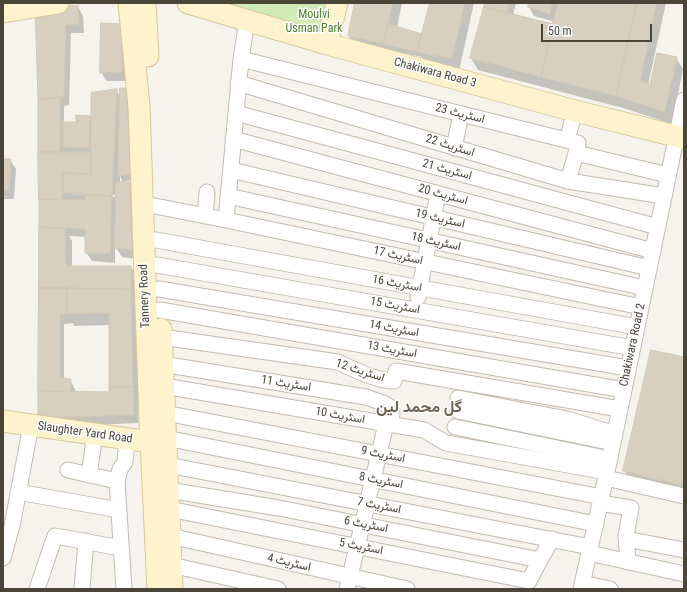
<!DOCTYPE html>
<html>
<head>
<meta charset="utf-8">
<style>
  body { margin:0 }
  #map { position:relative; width:687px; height:592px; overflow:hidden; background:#f6f3ec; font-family:"Roboto Condensed",sans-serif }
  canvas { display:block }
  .frame { position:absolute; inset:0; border:4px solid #4b4439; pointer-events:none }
  .scale { position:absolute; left:541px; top:24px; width:111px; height:18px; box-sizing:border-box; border:2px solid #4b4439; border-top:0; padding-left:5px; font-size:12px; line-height:14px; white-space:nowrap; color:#4b4439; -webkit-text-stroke:3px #fff; paint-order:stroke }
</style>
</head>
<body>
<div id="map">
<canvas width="687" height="592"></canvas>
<div class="frame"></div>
<div class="scale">50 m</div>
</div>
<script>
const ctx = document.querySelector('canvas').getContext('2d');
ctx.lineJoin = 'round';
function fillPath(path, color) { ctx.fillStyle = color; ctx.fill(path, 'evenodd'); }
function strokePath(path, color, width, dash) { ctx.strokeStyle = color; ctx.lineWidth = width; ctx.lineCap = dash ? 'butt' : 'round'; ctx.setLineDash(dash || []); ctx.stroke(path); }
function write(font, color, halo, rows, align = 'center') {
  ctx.font = font + ' "Roboto Condensed",Vazirmatn,sans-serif'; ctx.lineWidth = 3; ctx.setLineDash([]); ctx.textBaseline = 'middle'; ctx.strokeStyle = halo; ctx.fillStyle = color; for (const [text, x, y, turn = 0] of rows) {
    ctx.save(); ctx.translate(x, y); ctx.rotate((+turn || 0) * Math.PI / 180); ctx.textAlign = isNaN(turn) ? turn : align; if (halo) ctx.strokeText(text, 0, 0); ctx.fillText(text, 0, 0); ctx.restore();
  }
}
const green = new Path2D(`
  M188,3H337L327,44Z`);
const shadow = new Path2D(`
  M356,3H402L397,28L422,36L431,3H474L459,71L425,63L422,57L392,51L355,47L349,36Z
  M486,3H516L513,15L554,25L555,22L534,16L529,7L530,3H666L648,85H650L676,58L683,69L672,124L623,108L478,70L471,58Z
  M78,7L83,16L84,33H71L69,105L64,106V123H78L90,117L92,121L116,90L121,98L126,89L129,95L135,180L124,181V182L130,183L135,192L136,259L122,257L115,246V263L92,261L86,252V237L69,236L72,241V267H131L138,279L139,399H138V423L44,427L40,288L39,100L36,8ZM120,176L123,182H120ZM69,192L117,195V197L69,194ZM73,323L74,326L110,325V393H75V389L70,380L64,379V324Z
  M121,25L126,81H107L101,72Z
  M3,160H10L16,169L14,199H3Z
  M684,358V495L631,482L625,471Z`);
const building = new Path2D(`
  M355,3H393L384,44L348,36Z
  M430,3H465L452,59L417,52Z
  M485,3H509L507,13L484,7Z
  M529,3H552L550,14L528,7Z
  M558,3H637L616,96L541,77Z
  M637,3H657L640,81L650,84L657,53L677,57L665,112L616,96Z
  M78,6L79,24L66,25L64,97L38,100L35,7Z
  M484,7L553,24L541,77L470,58Z
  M101,23L122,24V72L100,73Z
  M388,24L422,34L417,52L384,44Z
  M120,88H126L132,174L118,176Z
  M117,89L112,196L63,193V173L91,174V93Z
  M60,97V152H38V100Z
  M76,115L90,116L89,148L63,147V122H76Z
  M38,152H91V174L63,173L62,200L39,199Z
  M3,159H11L9,190H3Z
  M116,181L130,182L132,250L115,248Z
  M85,195L112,196L110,254L85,253V229L39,227V199L85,200Z
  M39,227L65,229L66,266H131V289L39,288Z
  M39,288H67V314L60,315V378L71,379L70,392L38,391Z
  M67,288L131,289L133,387H109V313L67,314Z
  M651,350L684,357V486L623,471Z
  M109,387H133L134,415L38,418V391L109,392Z`);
const street = new Path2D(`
  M241,59L578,143L576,153L668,175
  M238,83L568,181L664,196
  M236,113L658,227
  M233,139L653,251
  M567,140L575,111
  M454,148L461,114
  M231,170L649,268
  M568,181L576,153
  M228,196L645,288
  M155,206L226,220L641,307
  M205,216L207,192
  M226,220L241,59L247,20
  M156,240L637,327
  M157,265L633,348
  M159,289L628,368
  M418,297L438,194
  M160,310L624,390
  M161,337L338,362C352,369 378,381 394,381L396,371L620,409
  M162,364L366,397L383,403L390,407L392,414L390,424
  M164,386L424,430L446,443L607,472
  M458,398L567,419L615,434
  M458,411L613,443
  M165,413L602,497
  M455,427L610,459
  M166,438L596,524
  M168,465L590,547
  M68,470L117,481
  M89,475L95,434
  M606,478L684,496
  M168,490L279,508L540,560L552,539
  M18,492L119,510
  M600,503L631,508L626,536L628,562
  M169,509L529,581L540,560
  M170,536L407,589
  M626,539L684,550
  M589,553L684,574
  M3,558L12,526L31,425
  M171,565L278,589
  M582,583L610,589
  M37,589L55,536L121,548
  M82,589L86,541
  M124,589L117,481L120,469L125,462L127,439
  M347,589L386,424
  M581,589L607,472L684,100`);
const secondary = new Path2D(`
  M129,3L139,107L150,420L158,589
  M145,3L148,56
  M188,3L327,44L575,111L684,138
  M3,12L58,3
  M327,44L337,3
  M161,329L172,589
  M3,421L164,444`);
const parkNames = [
  ["Moulvi",314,15],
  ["Usman Park",314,29]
];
const streetNames = [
  ["Chakiwara Road 3",435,73,15],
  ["اسٹریٹ 23",460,114,14],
  ["اسٹریٹ 22",450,146,17],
  ["اسٹریٹ 21",447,170,15],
  ["اسٹریٹ 20",443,195,15],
  ["اسٹریٹ 19",440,219,13],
  ["اسٹریٹ 18",436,242,12],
  ["اسٹریٹ 17",398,256,12],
  ["اسٹریٹ 16",397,284,10],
  ["Tannery Road",145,296,-92],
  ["اسٹریٹ 15",395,306,10],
  ["اسٹریٹ 14",394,329,10],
  ["Chakiwara Road 2",633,345,-78],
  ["اسٹریٹ 13",392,350,10],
  ["اسٹریٹ 12",360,371,18],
  ["اسٹریٹ 11",286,384,9],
  ["اسٹریٹ 10",340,416,10],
  ["Slaughter Yard Road",85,433,8],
  ["اسٹریٹ 9",383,455,11],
  ["اسٹریٹ 8",381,481,11],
  ["اسٹریٹ 7",379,506,11],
  ["اسٹریٹ 6",366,525,11],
  ["اسٹریٹ 5",361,547,11],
  ["اسٹریٹ 4",289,563,13]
];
const districtNames = [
  ["گل محمد لین",419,408]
];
fillPath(green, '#d2eab5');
fillPath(shadow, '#0003');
fillPath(building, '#d8cfc1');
strokePath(building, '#d3c7b4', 1);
strokePath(street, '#c2bbae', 17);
strokePath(secondary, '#d6c79b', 23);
strokePath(street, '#fff', 15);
strokePath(secondary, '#fff3cd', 21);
write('12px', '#4a7f2a', '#fff', parkNames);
write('12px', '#4b4439', '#fff', streetNames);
write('bold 16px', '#6e6250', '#fff', districtNames);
</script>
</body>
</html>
